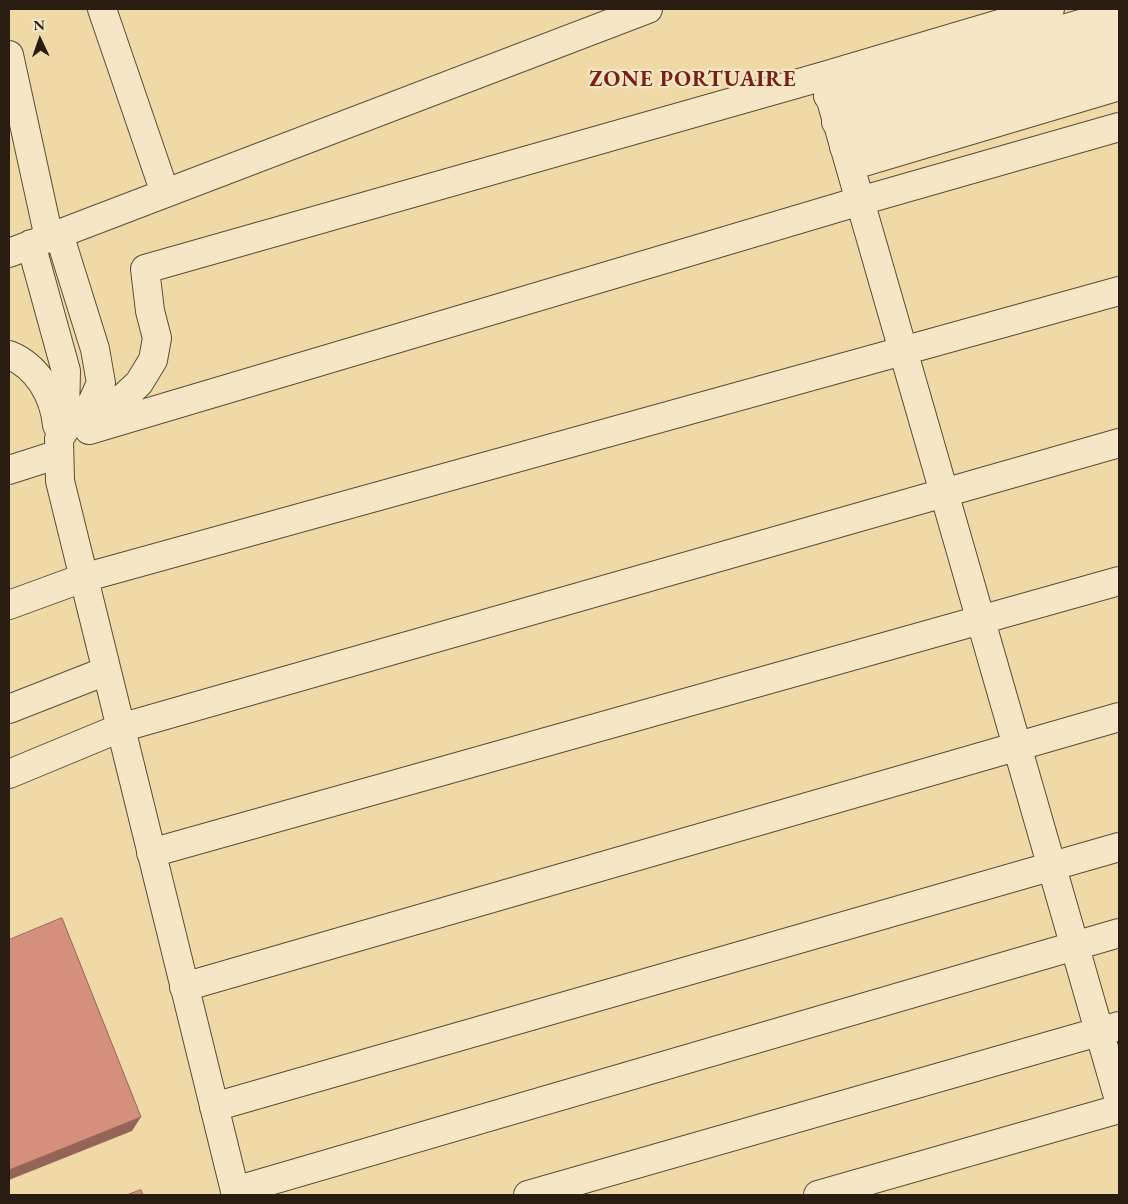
<!DOCTYPE html>
<html>
<head>
<meta charset="utf-8">
<style>
  body { margin:0 }
  #map { position:relative; width:1128px; height:1204px; overflow:hidden; background:#efdaa7; font-family:"EB Garamond",serif }
  canvas { display:block }
  .frame { position:absolute; inset:0; border:10px solid #291c10; pointer-events:none }
  .north { position:absolute; left:15px; top:15px; width:50px; height:50px; -webkit-text-stroke:4px #f5e7c6; paint-order:stroke; rotate:357deg; font-size:14px; font-weight:700; line-height:20px; text-align:center; color:#291c10 }
  .north::after { content:''; display:block; margin:auto; width:18px; height:22px; background:#291c10; clip-path:polygon(50% 0,100% 100%,50% 72%,0 100%) }
</style>
</head>
<body>
<div id="map">
<canvas width="1128" height="1204"></canvas>
<div class="frame"></div>
<div class="north">N</div>
</div>
<script>
const ctx = document.querySelector('canvas').getContext('2d');
ctx.lineJoin = 'round';
function strokePath(path, color, width, dash) { ctx.strokeStyle = color; ctx.lineWidth = width; ctx.lineCap = dash ? 'butt' : 'round'; ctx.setLineDash(dash || []); ctx.stroke(path); }
function fillPath(path, color) { ctx.fillStyle = color; ctx.fill(path, 'evenodd'); }
function write(font, color, halo, rows, align = 'center') {
  ctx.font = font + ' "EB Garamond",serif'; ctx.lineWidth = 4.5; ctx.setLineDash([]); ctx.textBaseline = 'middle'; ctx.strokeStyle = halo; ctx.fillStyle = color; for (const [text, x, y, turn = 0] of rows) {
    ctx.save(); ctx.translate(x, y); ctx.rotate((+turn || 0) * Math.PI / 180); ctx.textAlign = isNaN(turn) ? turn : align; if (halo) ctx.strokeText(text, 0, 0); ctx.fillText(text, 0, 0); ctx.restore();
  }
}
const minor = new Path2D(`
  M102,9L165,193
  M9,55L49,238
  M824,76L1119,1100
  M828,96L1119,13
  M836,122L1119,38
  M844,147L1119,65
  M850,166L1119,86
  M59,234L95,349L101,383L87,414
  M31,244L66,371L65,417L59,439
  M9,253L648,9
  M9,355C37,366 54,395 57,425
  M89,430L860,201L1119,127
  M9,470L59,454
  M9,605L83,578L1119,291
  M9,709L106,671
  M9,774L120,728L1119,443
  M151,853L1119,581
  M184,987L1119,717
  M214,1107L1119,847
  M235,1191L1119,933
  M236,1195L60,481L59,439L68,425L123,398L139,383L153,360L157,338L150,311L145,269L824,76L1050,9
  M528,1195L1119,1026
  M818,1195L1119,1109`);
const shadedWall = new Path2D(`
  M141,1117L132,1131L9,1180V1170Z`);
const building = new Path2D(`
  M62,918L141,1117L9,1170V940Z
  M141,1190L143,1195H127Z`);
const districtNames = [
  ["ZONE PORTUAIRE",693,80]
];
strokePath(minor, '#5a4c36', 30);
strokePath(minor, '#f5e7c6', 28);
fillPath(shadedWall, '#956458');
fillPath(building, '#d58f7d');
strokePath(building, '#956458', 1);
ctx.letterSpacing = '1px';
write('bold 22px', '#7a1f14', '#f5e7c6', districtNames);
ctx.letterSpacing = '0px';
</script>
</body>
</html>
